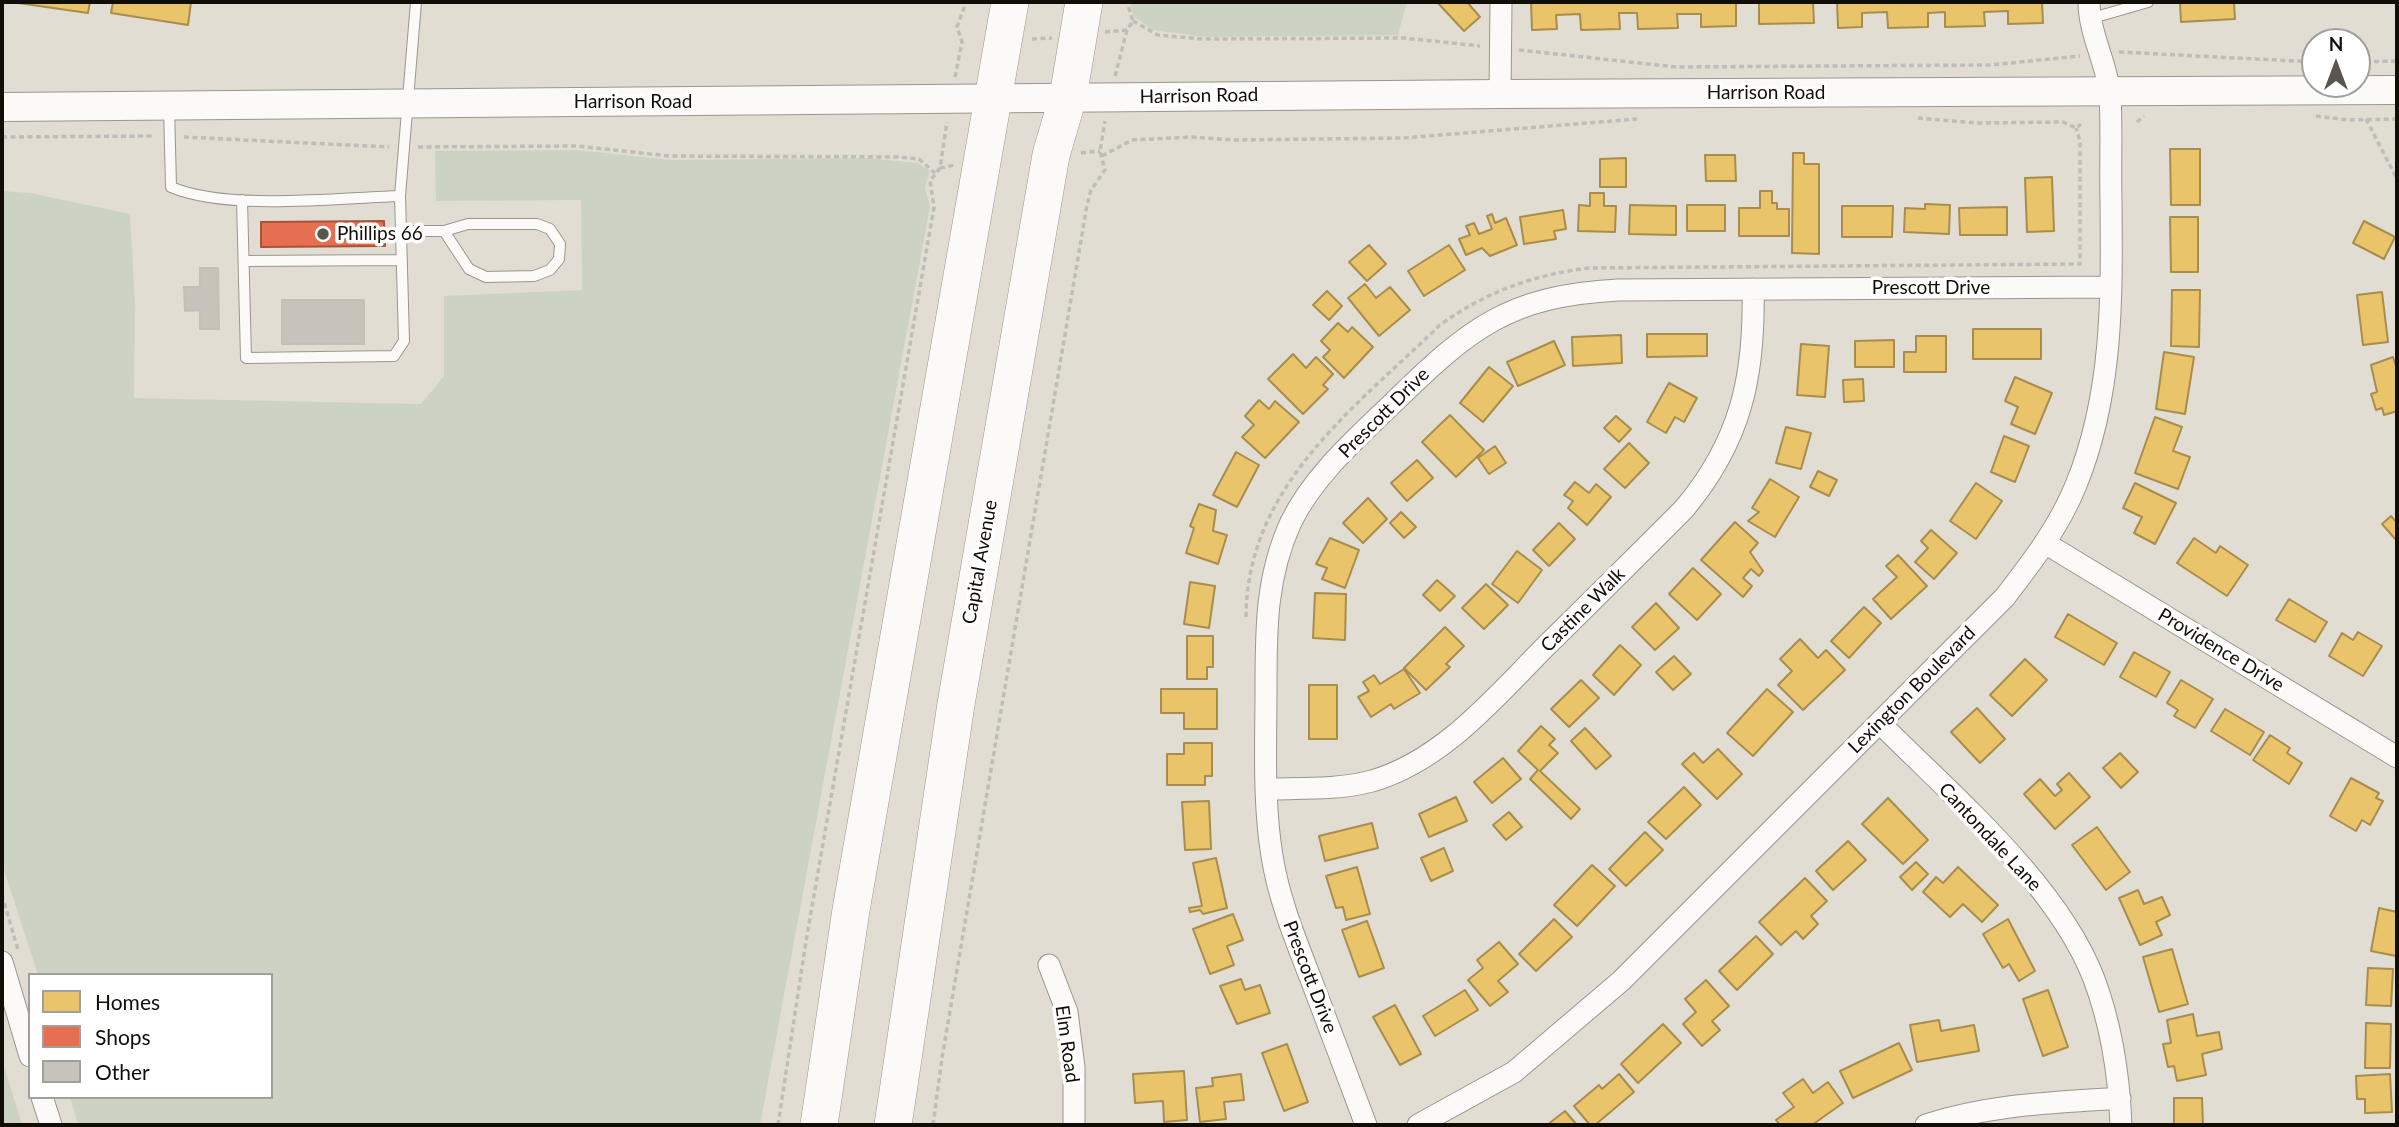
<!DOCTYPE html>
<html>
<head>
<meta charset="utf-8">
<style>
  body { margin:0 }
  #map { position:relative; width:2399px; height:1127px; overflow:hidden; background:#e2ddd2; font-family:Lato,sans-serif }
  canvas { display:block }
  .frame { position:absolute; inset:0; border:4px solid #110e07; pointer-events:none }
  .legend { position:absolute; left:28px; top:973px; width:245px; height:126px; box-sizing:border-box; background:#fff; border:2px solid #a09f9c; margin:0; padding:9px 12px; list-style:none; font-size:21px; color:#110e07 }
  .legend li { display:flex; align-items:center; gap:14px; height:35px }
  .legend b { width:35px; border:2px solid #a09f9c }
  .north { position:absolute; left:2301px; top:28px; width:70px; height:70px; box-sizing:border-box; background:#fff; border:2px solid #a09f9c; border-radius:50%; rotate:0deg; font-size:19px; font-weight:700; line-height:28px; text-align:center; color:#110e07 }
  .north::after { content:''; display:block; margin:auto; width:24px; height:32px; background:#5a564e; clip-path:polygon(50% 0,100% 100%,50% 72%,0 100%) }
</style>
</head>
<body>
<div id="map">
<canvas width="2399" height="1127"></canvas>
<div class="frame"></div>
<ul class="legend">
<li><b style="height:19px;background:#e9c46a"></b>Homes</li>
<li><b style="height:19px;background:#e76f51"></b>Shops</li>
<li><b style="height:19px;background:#c8c3ba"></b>Other</li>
</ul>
<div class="north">N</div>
</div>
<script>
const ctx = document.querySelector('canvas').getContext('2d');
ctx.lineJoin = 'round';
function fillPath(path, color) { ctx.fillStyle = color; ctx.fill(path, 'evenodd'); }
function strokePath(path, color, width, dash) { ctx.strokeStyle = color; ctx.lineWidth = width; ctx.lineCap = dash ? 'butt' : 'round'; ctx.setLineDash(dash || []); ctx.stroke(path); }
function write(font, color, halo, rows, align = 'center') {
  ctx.font = font + ' Lato,sans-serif'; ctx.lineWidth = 7; ctx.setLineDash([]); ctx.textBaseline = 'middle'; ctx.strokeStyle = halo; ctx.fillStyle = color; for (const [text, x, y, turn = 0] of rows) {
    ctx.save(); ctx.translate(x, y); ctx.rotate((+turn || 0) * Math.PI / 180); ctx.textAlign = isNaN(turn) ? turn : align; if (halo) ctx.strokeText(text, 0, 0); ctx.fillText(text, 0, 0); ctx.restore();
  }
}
const green = new Path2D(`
  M1130,2H1407L1398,35L1205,37L1153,30L1134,17Z
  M577,150L671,160L868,158L918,163L930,171L925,187L930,207L760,1125H78L70,1097H271V975H38L2,864V191L30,193L130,214L135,302L134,398L421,404L444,376V296L582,290L581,200L436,201L435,151Z
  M2,1060L20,1118L22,1125H2Z`);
const homes = new Path2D(`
  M11,2H90L88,13Z
  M113,2H191L188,25L111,13Z
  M1437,2H1467L1480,17L1464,31Z
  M1531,2H1736V26L1701,27V14H1677L1678,28L1638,29L1637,13H1619L1620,29L1581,30L1580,14L1556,15L1557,29L1532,30Z
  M1759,2H1813L1814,23L1759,24Z
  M1837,2H2042L2043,23L2008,24V11L1984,12L1985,26L1945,27V12L1928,13V27L1888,28L1887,12L1862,13V27L1838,28Z
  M2180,2H2234L2235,19L2181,22Z
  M2170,149H2200V205H2171Z
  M1793,153H1804V164H1819V254L1792,253Z
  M1705,155H1735L1736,181H1706Z
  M1626,158V187H1600V159Z
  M2052,177L2054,231L2027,232L2025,178Z
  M1760,191H1772V203H1777V209H1789V236H1739V208H1760Z
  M1590,193H1604V206H1616L1615,232L1578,231L1579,205L1590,206Z
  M1925,204L1950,205L1949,234L1904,232L1905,208L1925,209Z
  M1630,205L1676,206V235L1629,234Z
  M1687,205H1725V231H1687Z
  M1842,206H1893L1892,237H1842Z
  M2007,207V235H1960L1959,208Z
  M1563,210L1566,229L1554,231L1556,239L1524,244L1520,217Z
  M1492,214L1495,223L1506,218L1517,245L1490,256L1482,248L1466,255L1459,239L1470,235L1466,226L1474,223L1479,234L1492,229L1487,216Z
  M2170,217H2198V272H2171Z
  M2364,221L2395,237L2384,259L2353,243Z
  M1369,245L1386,264L1367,281L1349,262Z
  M1449,245L1465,270L1424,296L1408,271Z
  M1365,284L1376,298L1390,287L1410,310L1379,336L1348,298Z
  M2172,290H2200L2199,347L2171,346Z
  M1327,291L1342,306L1329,320L1313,305Z
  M2382,292L2388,342L2363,345L2357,295Z
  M1338,323L1348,332L1352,327L1373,347L1344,378L1323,357L1330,350L1321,341Z
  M1973,329H2041V359H1973Z
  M1647,334H1707V356L1647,357Z
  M1621,335L1622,363L1573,366L1572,337Z
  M1916,336H1946V372H1904V352H1916Z
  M1894,340V367H1855V341Z
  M1554,341L1565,365L1518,386L1507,362Z
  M1801,344L1829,346L1825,397L1797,395Z
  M2164,352L2194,357L2185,414L2156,409Z
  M1293,354L1306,368L1316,357L1333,374L1323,385L1328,389L1303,414L1268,379Z
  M2393,357L2397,369V411L2384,415L2382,408L2376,410L2371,394L2377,392L2371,365Z
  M1489,367L1513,386L1483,422L1460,403Z
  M2015,377L2052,393L2035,434L2011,424L2018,407L2005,401Z
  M1863,379L1864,401L1844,402L1843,380Z
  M1669,383L1697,398L1684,422L1675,417L1666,433L1647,422Z
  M1259,400L1269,409L1275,401L1299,422L1265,458L1242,437L1254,425L1245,416Z
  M1450,415L1484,450L1456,477L1422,442Z
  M1616,416L1631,429L1619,442L1604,428Z
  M2155,417L2182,427L2173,451L2190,457L2178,489L2135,473Z
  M1786,427L1811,433L1801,469L1776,463Z
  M2004,436L2029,446L2015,482L1991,472Z
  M1629,443L1649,463L1625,488L1604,469Z
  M1495,446L1506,463L1489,474L1478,458Z
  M1236,452L1259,465L1237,507L1213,495Z
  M1417,460L1433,478L1407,501L1391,483Z
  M1818,471L1837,480L1829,496L1810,487Z
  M1770,479L1799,497L1775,537L1748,521L1759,512L1752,508Z
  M1575,482L1589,493L1596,484L1611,497L1587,525L1568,508L1573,501L1564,495Z
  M1976,483L2002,501L1976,539L1950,521Z
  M2135,483L2176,503L2155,544L2134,533L2142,517L2123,508Z
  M1368,498L1387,519L1363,543L1343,523Z
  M1199,504L1216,510L1213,531L1227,535L1218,564L1186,553L1194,528L1190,526Z
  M1401,512L1416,527L1404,538L1390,523Z
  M2391,516L2397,523V541L2382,524Z
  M1735,522L1758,543L1750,552L1763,571L1759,576L1751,569L1743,578L1752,586L1743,597L1701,560Z
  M1559,523L1575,539L1549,566L1533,550Z
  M1931,530L1957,553L1934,579L1915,562L1928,548L1921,541Z
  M1330,538L1359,550L1345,588L1322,579L1327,568L1316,564Z
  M2194,538L2216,553L2220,546L2248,565L2227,596L2177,563Z
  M1517,551L1542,570L1518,603L1492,584Z
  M1898,555L1927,586L1891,619L1873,599L1897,577L1886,566Z
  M1693,568L1721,594L1697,620L1669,594Z
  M1437,580L1455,596L1440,611L1423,595Z
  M1190,582L1215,586L1209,628L1184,624Z
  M1486,584L1508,605L1484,629L1462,608Z
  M1315,593L1346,594L1345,640L1313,638Z
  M2289,599L2327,622L2315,642L2276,620Z
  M1656,603L1679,628L1655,650L1632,627Z
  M1864,607L1881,623L1849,658L1831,641Z
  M2068,614L2117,643L2104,665L2055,637Z
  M1445,627L1464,646L1446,664L1450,667L1426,690L1404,668Z
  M2358,632L2382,646L2363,676L2329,656L2342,633L2353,640Z
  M1187,636H1213V667H1207V679H1187Z
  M1800,639L1818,658L1826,650L1845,670L1803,710L1778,685L1792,671L1780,659Z
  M1620,645L1641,665L1614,695L1593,675Z
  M2134,652L2170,672L2156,697L2120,677Z
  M1674,656L1691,674L1673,690L1656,672Z
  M2025,659L2047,680L2012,716L1990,695Z
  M1404,669L1420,693L1394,709L1391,704L1371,717L1358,697L1369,691L1363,682L1374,675L1380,684Z
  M1581,680L1599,698L1569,727L1551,709Z
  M2181,680L2213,699L2195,728L2174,716L2178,710L2167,703Z
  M1309,685H1337V739H1309Z
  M1161,689H1217V729H1184V713H1161Z
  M1767,689L1793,712L1753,756L1727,733Z
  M1977,708L2005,739L1980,763L1951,732Z
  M2225,709L2264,732L2250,755L2211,731Z
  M1541,726L1555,739L1549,745L1558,753L1540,771L1580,809L1571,819L1530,779L1538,770L1518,751Z
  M1585,728L1611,756L1596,769L1571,741Z
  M2270,735L2290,748L2287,753L2302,763L2289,784L2253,760Z
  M1184,743H1212V776H1205V785H1167V754H1184Z
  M1718,749L1742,774L1717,799L1682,764L1694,753L1703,763Z
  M2120,753L2138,772L2121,788L2103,768Z
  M1503,758L1521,779L1492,803L1474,782Z
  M2069,773L2090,797L2055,829L2024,794L2040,779L2055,796L2062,790L2057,784Z
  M2351,778L2379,793L2376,798L2383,801L2370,825L2362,820L2356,831L2330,816Z
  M1684,787L1701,805L1666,839L1648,822Z
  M1456,797L1467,821L1429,837L1419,814Z
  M1888,798L1928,840L1903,864L1862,824Z
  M1209,801L1211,849L1185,850L1182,802Z
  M1509,812L1522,827L1506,840L1493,825Z
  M1372,823L1378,848L1325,861L1319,836Z
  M2097,827L2130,872L2106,890L2072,845Z
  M1645,832L1663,850L1626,886L1609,869Z
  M1848,841L1866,860L1833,890L1816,871Z
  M1444,848L1453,871L1431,881L1421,858Z
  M1216,858L1227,908L1203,914L1200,910L1190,912L1189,908L1202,906L1193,863Z
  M1916,862L1928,874L1912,890L1900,877Z
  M1592,865L1615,886L1577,926L1554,905Z
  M1357,867L1370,914L1346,920L1343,907L1336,908L1326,876Z
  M1958,867L1998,905L1982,922L1963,904L1950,917L1923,892L1936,877L1943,883Z
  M1805,878L1827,901L1811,916L1818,924L1803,939L1796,931L1781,945L1759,922Z
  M2138,890L2144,904L2162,897L2170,915L2156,922L2162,935L2140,945L2119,898Z
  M2379,908L2397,912L2396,956L2371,951Z
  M1233,914L1243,940L1227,946L1234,965L1210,974L1193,929Z
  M1554,919L1572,937L1536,971L1519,954Z
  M2008,919L2035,971L2019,981L2009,964L2003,968L1983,934Z
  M1367,921L1384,968L1359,977L1342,930Z
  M1756,936L1773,954L1737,990L1719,971Z
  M1499,942L1518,964L1498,981L1508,992L1490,1006L1468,980L1483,968L1477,960Z
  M2172,949L2188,1004L2159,1012L2143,957Z
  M2368,968L2393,969L2391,1006L2366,1005Z
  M1241,979L1245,990L1260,985L1270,1013L1237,1024L1220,986Z
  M1706,980L1729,1006L1712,1021L1720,1030L1702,1046L1683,1024L1696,1012L1685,999Z
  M1465,990L1478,1010L1435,1036L1423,1016Z
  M2048,990L2068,1047L2043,1056L2023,999Z
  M1395,1005L1421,1054L1400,1065L1373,1017Z
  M2193,1014L2197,1036L2219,1032L2222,1049L2202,1054L2206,1075L2177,1081L2174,1066L2168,1067L2163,1044L2171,1043L2167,1020Z
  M1939,1020L1941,1031L1974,1025L1979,1051L1917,1062L1910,1025Z
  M2366,1023L2391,1024L2390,1068H2365Z
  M1663,1024L1681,1043L1638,1083L1621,1064Z
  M1899,1043L1912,1070L1853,1098L1840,1071Z
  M1287,1044L1308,1102L1284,1111L1262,1053Z
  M1184,1071L1187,1120L1164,1122L1163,1101L1135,1103L1133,1074Z
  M1241,1074L1244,1100L1224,1102L1226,1119L1200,1122L1196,1088L1213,1086L1212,1078Z
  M1619,1074L1634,1092L1595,1125H1590L1574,1106L1599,1085L1602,1089Z
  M2390,1074L2392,1112L2365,1113V1099H2357L2356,1076Z
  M1803,1079L1813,1093L1828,1082L1843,1103L1812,1125H1780L1776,1120L1794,1107L1783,1093Z
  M2174,1098H2202L2203,1125H2174Z
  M1565,1111L1577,1125H1547Z`);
const shops = new Path2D(`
  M384,221L385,246L261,247V222Z`);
const building = new Path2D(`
  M200,268H218L219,329H200V310L185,311L184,287H200Z
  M282,300H364V344H282Z`);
const path = new Path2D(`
  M1133,21L1158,35L1203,39L1403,38L1480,46
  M1105,32L1127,30
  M1032,39L1052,38
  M1519,50L1676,67L1990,65L2080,56
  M2119,52L2315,62
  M2357,62L2397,61
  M1115,76L1127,30L1133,21L1127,2
  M955,77L962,42L957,27L966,2
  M2316,116L2348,120L2397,119
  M1918,118L1976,123L2063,122L2076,128L2081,124
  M2366,119L2397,179
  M2137,122L2144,116
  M2,137L155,136
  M184,137L389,147
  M418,147L577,146L669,156L898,157L919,159L935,173
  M1081,153L1100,151
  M1102,156L1132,140L1192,137L1234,140L1403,138L1637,119
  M940,168L955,165
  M1246,617C1247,485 1354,409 1440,325C1486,292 1532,275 1589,268L2080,264V141L2076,128
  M2,895L18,950
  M778,1125L806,941L934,207L930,181L940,168L947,122
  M933,1125L942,1058L1087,205L1091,190L1105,170L1100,151L1105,121`);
const service = new Path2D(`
  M2089,19L2148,2
  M169,106L171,187C227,211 337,198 400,196L416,2
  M242,200L246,358L394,356L404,341L400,196
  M402,231H444L468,224H537L550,229L560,244L559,259L550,270L534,276L486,277L469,269L444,231
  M244,261L402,260`);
const minor = new Path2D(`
  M1500,94L1501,2
  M2045,543L2397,757
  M1880,723C1952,796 2057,883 2094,979C2112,1027 2119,1074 2121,1125
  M1266,789C1302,788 1338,790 1372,781C1444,760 1496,696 1547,645C1593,600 1638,555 1684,509C1741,441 1755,376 1753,289
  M2,962L30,1056
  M1049,965L1067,1012L1074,1067V1125
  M42,1097L51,1125
  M1366,1125C1348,1078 1330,1030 1312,982C1296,941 1279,900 1272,856C1263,801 1266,743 1266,687C1266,629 1266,576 1291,522C1314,475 1357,438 1394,402C1470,328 1508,296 1618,290L2111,287
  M1418,1125L1514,1072L1621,981L2005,597C2032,562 2059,527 2076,485C2113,395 2112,297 2111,202C2110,166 2112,130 2110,95C2107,63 2089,34 2089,2
  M1926,1125C1991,1104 2052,1103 2120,1098`);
const tertiary = new Path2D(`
  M2,107L1500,94L2397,90`);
const trunk = new Path2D(`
  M819,1125L851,910L1010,2
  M893,1125L956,704L1051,155L1068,97L1084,2`);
const markers = [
  [323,234,7,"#5a564e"]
];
const streetNames = [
  ["Harrison Road",1766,93],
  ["Harrison Road",1199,96,-1],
  ["Harrison Road",633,102],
  ["Prescott Drive",1931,288],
  ["Prescott Drive",1384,413,-45],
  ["Capital Avenue",980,562,-80],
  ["Castine Walk",1583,610,-45],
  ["Providence Drive",2221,650,31],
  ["Lexington Boulevard",1912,690,-45],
  ["Cantondale Lane",1990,837,47],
  ["Prescott Drive",1310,977,69],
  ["Elm Road",1067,1044,82]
];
const poiNames = [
  ["Phillips 66",337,234]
];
fillPath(green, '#cdd3c4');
fillPath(homes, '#e9c46a');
strokePath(homes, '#a88d4c', 2);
fillPath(shops, '#e76f51');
strokePath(shops, '#a7523b', 2);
fillPath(building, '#c8c3ba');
strokePath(building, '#c4c0b8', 2);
strokePath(service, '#9a968e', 12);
strokePath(minor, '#9a968e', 23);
strokePath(tertiary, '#9a968e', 30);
strokePath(trunk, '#9a968e', 38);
strokePath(path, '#bfbdb9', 3.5, [5, 3.5]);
strokePath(service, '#fbfaf8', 10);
strokePath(minor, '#fbfaf8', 21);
strokePath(tertiary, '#fbfaf8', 28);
strokePath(trunk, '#fbfaf8', 37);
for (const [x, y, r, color] of markers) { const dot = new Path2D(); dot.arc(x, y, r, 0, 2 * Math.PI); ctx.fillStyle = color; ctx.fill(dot); strokePath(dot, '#fff', 2.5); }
write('19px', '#110e07', '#fff', streetNames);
write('19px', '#110e07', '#fff', poiNames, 'left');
</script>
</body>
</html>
